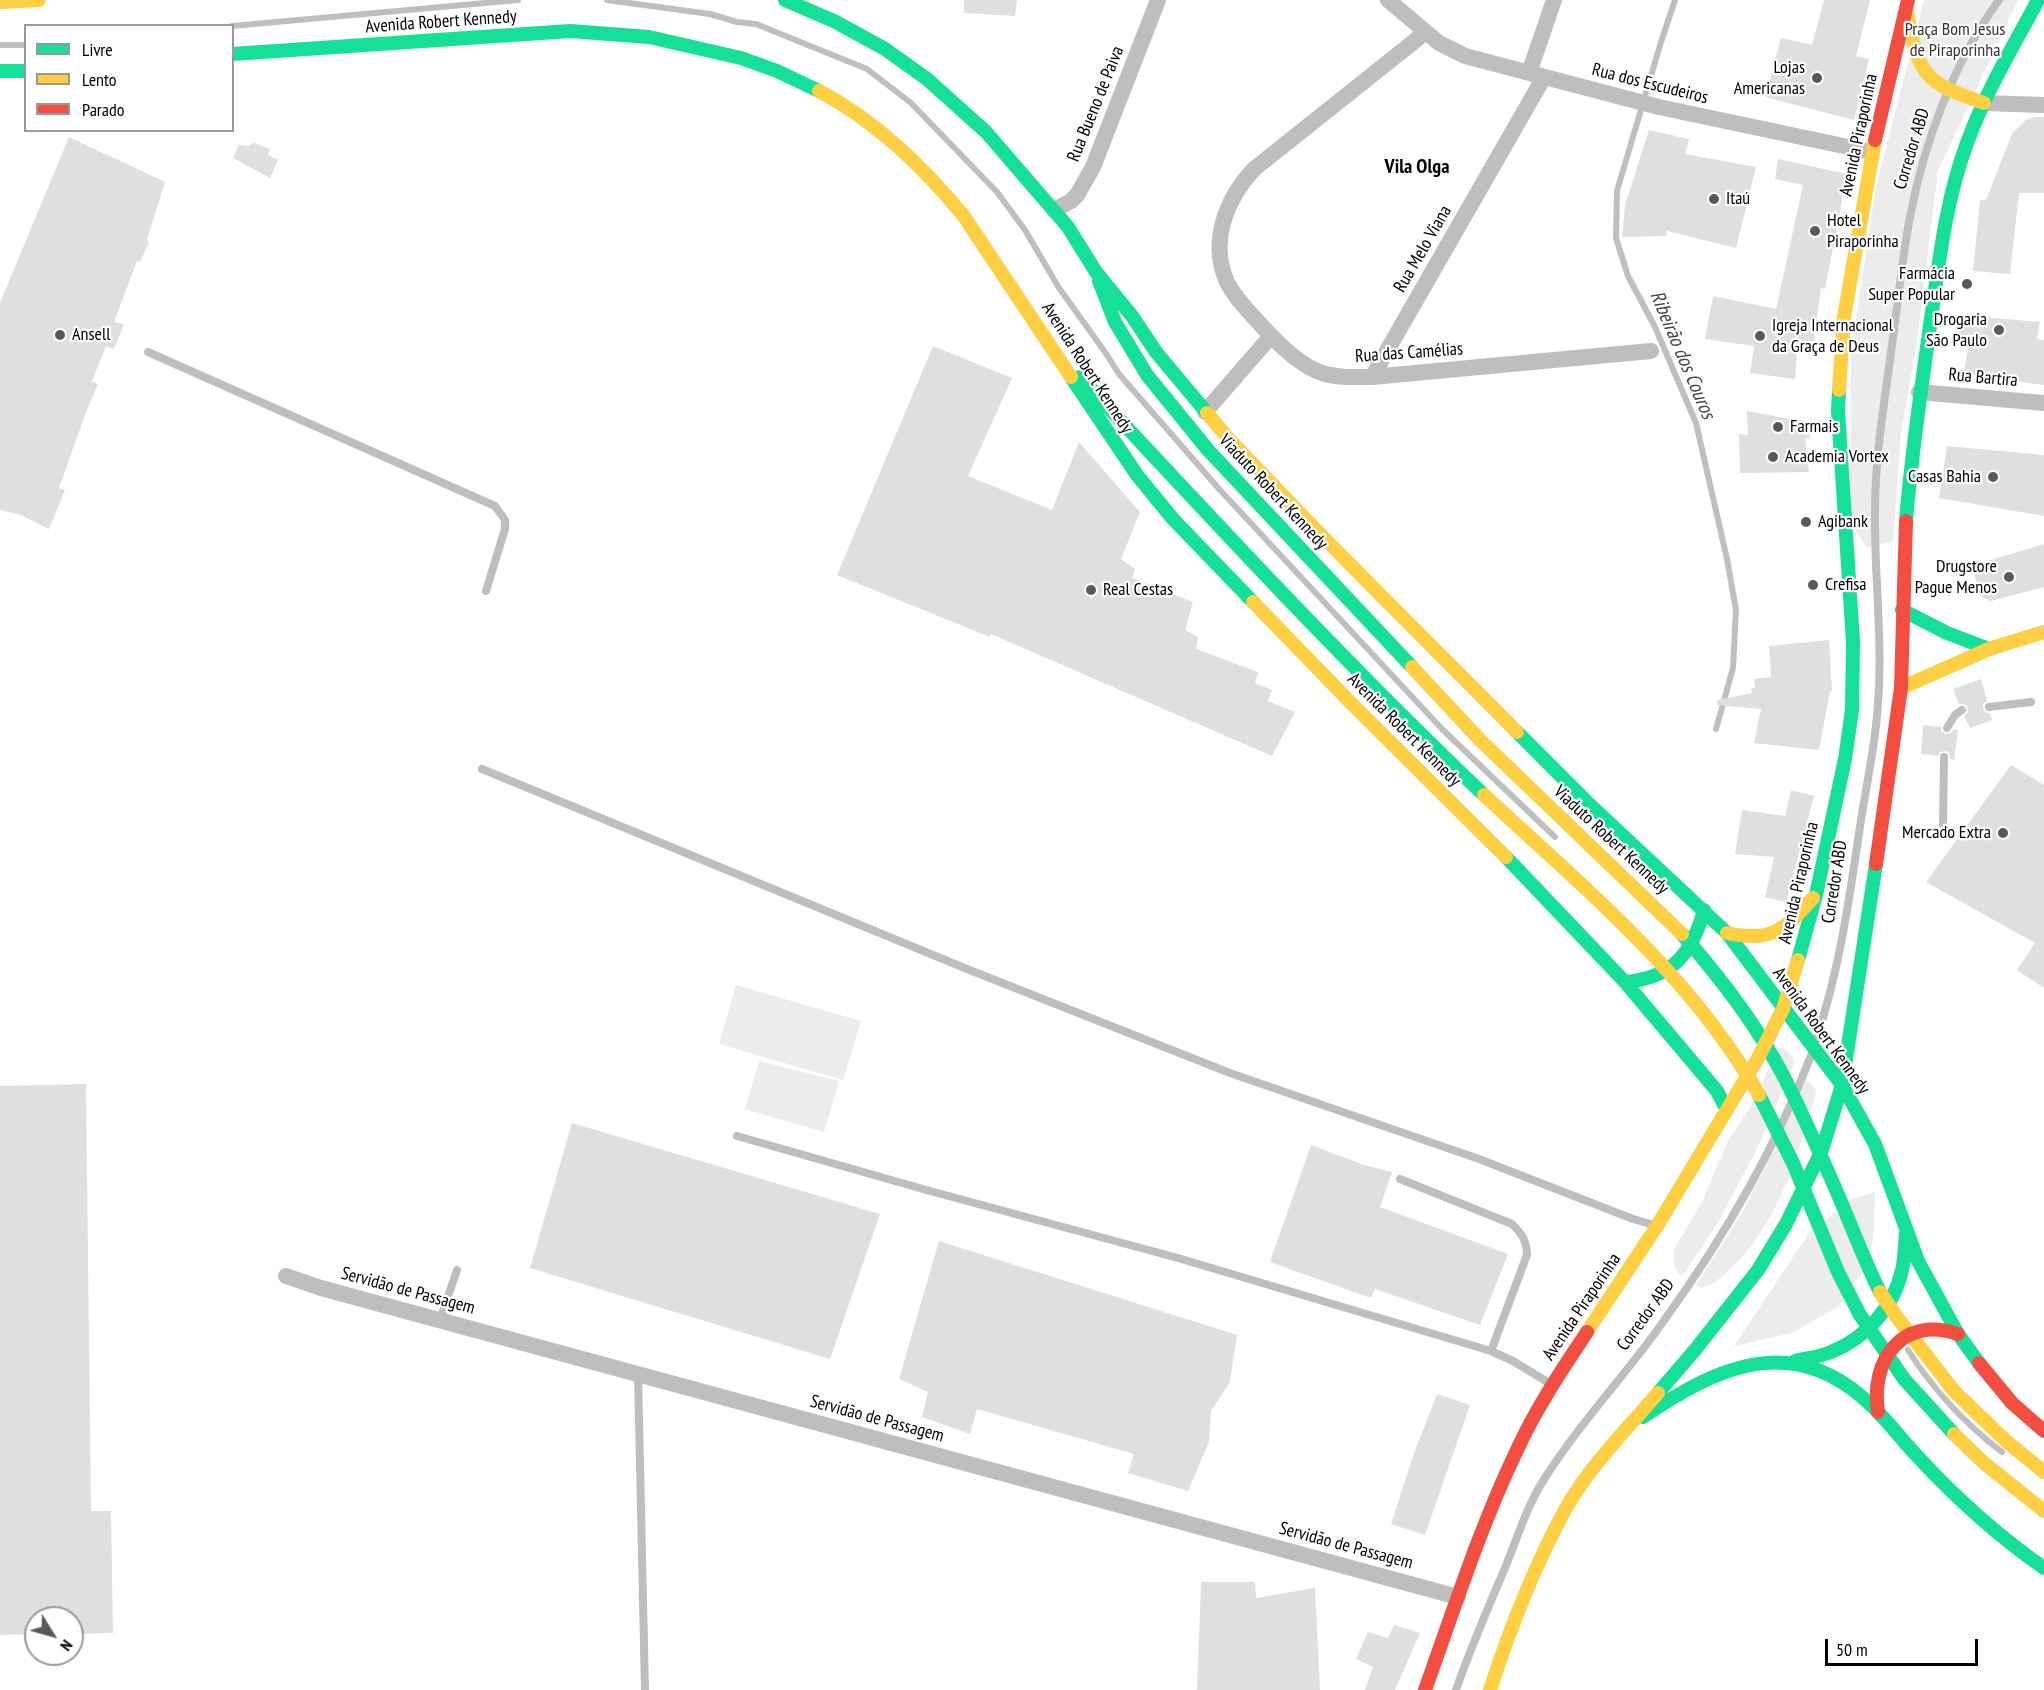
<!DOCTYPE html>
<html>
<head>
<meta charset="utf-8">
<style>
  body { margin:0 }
  #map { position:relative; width:2044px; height:1690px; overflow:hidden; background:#fff; font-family:"PT Sans Narrow",sans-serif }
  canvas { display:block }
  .legend { position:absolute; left:24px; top:24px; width:210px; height:108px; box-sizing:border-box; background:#fff; border:2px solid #999; margin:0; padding:8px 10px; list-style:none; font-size:18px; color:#000 }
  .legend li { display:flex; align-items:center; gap:12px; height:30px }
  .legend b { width:30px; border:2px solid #999 }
  .north { position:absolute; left:24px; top:1606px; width:60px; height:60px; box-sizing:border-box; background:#fff; border:2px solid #999; border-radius:50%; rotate:127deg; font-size:16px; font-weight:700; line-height:24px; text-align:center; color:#000 }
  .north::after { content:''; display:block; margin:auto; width:21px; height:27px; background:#595959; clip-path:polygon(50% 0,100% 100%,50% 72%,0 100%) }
  .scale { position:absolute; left:1825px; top:1639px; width:153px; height:27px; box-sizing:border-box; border:3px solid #000; border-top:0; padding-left:8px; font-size:18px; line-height:21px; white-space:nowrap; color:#000; -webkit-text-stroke:4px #fff; paint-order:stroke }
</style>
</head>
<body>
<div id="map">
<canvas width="2044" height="1690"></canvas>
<ul class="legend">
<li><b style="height:8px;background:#16e098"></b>Livre</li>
<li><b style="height:8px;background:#ffcf43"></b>Lento</li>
<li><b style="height:8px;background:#f24e42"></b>Parado</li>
</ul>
<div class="north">N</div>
<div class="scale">50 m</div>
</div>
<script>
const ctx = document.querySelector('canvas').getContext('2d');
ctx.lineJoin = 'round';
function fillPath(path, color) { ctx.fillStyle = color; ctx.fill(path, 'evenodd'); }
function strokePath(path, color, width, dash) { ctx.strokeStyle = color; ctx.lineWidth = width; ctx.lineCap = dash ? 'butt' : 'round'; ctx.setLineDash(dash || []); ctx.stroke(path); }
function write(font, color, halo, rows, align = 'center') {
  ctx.font = font + ' "PT Sans Narrow",sans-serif'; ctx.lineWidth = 4.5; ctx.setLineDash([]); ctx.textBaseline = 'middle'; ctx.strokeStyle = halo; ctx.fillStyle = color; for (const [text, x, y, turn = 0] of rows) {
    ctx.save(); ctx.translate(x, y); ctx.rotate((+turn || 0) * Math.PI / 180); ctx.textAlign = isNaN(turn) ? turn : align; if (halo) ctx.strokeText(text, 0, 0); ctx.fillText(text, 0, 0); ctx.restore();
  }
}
const green = new Path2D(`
  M1924,0H2018L1938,171L1916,348L1901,433L1893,541L1868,548L1850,523L1851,351L1876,187Z
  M736,985L861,1021L843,1080L719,1044Z
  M1779,1048H1783L1793,1057L1794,1064L1758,1147L1717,1224L1685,1272L1681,1275L1678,1274L1674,1264L1673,1251L1703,1200L1727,1143L1751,1106Z
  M759,1061L839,1081L824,1132L745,1109Z
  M1806,1080L1815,1087L1816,1093C1798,1156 1778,1226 1728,1271C1719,1279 1713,1285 1701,1288L1696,1285L1742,1213L1779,1140Z
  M1875,1192L1873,1240L1866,1267L1839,1306L1792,1333L1734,1346L1809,1233L1852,1199Z`);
const stream = new Path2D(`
  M607,0L710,14L737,22L756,24L867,69L911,103L997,192L1025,230L1059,288L1105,352L1119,374L1220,490L1442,729L1555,837
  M1675,0L1661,42L1617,191L1616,238L1628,276L1655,327L1696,423L1727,559L1736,610L1733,668L1716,729
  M232,26L518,0
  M0,45H26
  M1908,1350C1932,1388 1966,1425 2002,1452`);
const building = new Path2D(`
  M964,0H1017L1015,16L964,13Z
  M1824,0H1870L1856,56L1869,59L1854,120L1765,97L1781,38L1812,45Z
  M2035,117H2044V193H2019L2010,274L1973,271L1980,200H1986L2012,134L2026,120Z
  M1649,130L1689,139L1685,154L1756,167L1736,248L1667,231L1666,236L1622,237L1625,205Z
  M69,137L165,182L147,239L149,242L140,262L137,261L114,322L124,324L114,349L106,346L92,381L98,384L86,412L59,488L65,490L49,529L21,515L0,510V303Z
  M254,143L270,149L268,155L278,160L270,178L233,158L239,145L248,146Z
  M1778,159L1847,174L1825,289L1821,288L1812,354L1797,352L1795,379L1750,373L1754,346L1705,339L1713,296L1776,309L1803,185L1775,179Z
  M1960,315L2040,322L2037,339L2044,340V385L1964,375L1969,339L1958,338Z
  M933,346L1012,378L968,476L1052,510L1079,442L1140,512L1121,559L1135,569L1132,578L1193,602L1185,630L1198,637L1196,649L1258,672L1255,683L1272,690L1268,701L1295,712L1272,756L991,634L990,637L837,575Z
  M1747,411L1807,422L1810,439L1805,438L1809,472L1740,473L1739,434L1748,435Z
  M1947,446L2044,455V516L1939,498Z
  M2044,544V587L1991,601L1982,597L1971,566Z
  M1829,640L1832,691H1830L1819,750L1754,743L1761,709L1717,705V700L1752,693L1751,688H1755L1754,679L1771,677L1769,646Z
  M1981,679L1987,701L1983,704V708L1986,713H1990L1992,720L1970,728L1964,716L1968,712L1967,707L1964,704H1959L1953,689Z
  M1923,725L1941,727L1942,732L1946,734L1951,733L1954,729L1958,730L1954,760L1950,759L1949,753L1945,751L1940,752L1938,756L1921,754Z
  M2011,765L2044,785V988L2017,970L2035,943L1926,882Z
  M1791,790L1814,796L1786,902L1765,897L1774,857L1735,854L1742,810L1785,816Z
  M86,1084L91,1511H111L113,1633L72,1634V1618H36V1634L0,1635V1086Z
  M572,1123L880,1214L830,1359L530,1268Z
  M1311,1145L1361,1164L1392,1172L1380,1207L1508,1254L1480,1325L1375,1289L1371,1298L1270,1262Z
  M939,1241L1237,1335L1230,1382L1211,1411L1209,1442L1188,1491L1128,1473L1134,1454L977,1409L970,1434L922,1417L928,1392L899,1379Z
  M1437,1394L1470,1405L1425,1535L1391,1524L1414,1453Z
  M1201,1582H1255L1256,1598L1315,1588L1320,1690H1197Z
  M1394,1625L1420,1633L1395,1690H1365L1373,1667L1356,1659L1368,1632L1388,1638Z`);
const lane = new Path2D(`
  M148,352L495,506L505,520V529L486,591
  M1989,707L2031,702
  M1947,728L1955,715L1962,710
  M482,769L967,969L1230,1073L1479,1159L1633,1219L1654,1225
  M1943,826L1944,757
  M1816,1040C1840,969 1850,894 1861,820C1867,781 1876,742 1878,703C1883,639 1874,574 1875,510C1875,455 1885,399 1892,345C1898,302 1902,259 1910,217C1924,142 1954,62 1999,0
  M737,1136L930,1191L1178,1258L1491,1351L1513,1361L1549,1383
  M1400,1179L1512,1224C1522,1234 1527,1241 1527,1255L1491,1351
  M440,1320L457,1270
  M638,1374L645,1690
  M1456,1690C1470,1649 1488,1608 1505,1568C1517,1539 1526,1508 1543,1481C1578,1425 1625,1376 1663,1322C1723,1239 1776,1148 1812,1053`);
const street = new Path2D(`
  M1388,0L1439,43L1465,56L1659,107L1872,152
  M1426,32L1254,169C1226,199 1209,242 1227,282C1235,298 1249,312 1261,325C1277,343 1299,365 1322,373C1338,378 1355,377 1372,377L1651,351
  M1529,73L1554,0
  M1984,103L2044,105
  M1054,210L1071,201L1077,195L1093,167L1158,0
  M1372,377L1544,77
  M1919,392L2044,403
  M1205,412L1271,336
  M286,1276L321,1288L1458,1597`);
const fast = new Path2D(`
  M785,0L834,21L885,49L927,79L986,132L1068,227L1096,272L1132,316L1156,352L1207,413
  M232,54L570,31L649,37L741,58L777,71L819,91
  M0,71H26
  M1099,281L1115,322L1147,375L1208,450L1412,667
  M1071,377L1137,475L1173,519L1253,602
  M1080,377C1212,519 1344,662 1484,795
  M1906,521C1911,456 1921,391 1930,326C1939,264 1945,202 1967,143C1985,93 2013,47 2038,0
  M1902,610L1947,633L1989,649
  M1517,732L1586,801L1727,933L1842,1085
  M1506,857L1625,982L1717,1091L1727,1110
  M1682,934C1719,976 1757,1026 1783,1075C1801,1110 1817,1147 1833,1183C1849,1219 1862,1256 1880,1292
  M1798,960L1816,895L1845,759L1852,710L1853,642L1838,411L1839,390
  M1625,982C1672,978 1692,954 1704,910
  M1842,1085L1875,1144L1918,1261L1958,1334L1979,1363
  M1759,1095L1793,1163L1838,1272L1860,1315L1904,1379L1954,1434
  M1795,1361C1807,1358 1820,1357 1831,1352C1866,1338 1894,1307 1902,1270C1905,1258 1905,1245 1906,1233
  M1658,1393L1695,1350L1758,1270L1786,1224L1822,1150L1842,1085L1876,864
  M1643,1417C1714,1369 1787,1333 1862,1397C1883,1414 1899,1437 1918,1457C1956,1498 1998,1536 2044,1568`);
const slow = new Path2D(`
  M0,2L39,0
  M1908,16C1919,77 1926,83 1984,103
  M819,91C876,121 922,166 963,215L1071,377
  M1839,390L1844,317L1875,140
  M1207,413L1227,437L1316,530L1517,732
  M1253,602L1350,702L1506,857
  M1412,667L1479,739L1682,934
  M1901,688L1989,649L2044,632
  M1484,795C1583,887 1692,976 1759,1095
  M1727,933C1773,942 1783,931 1813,898
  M1880,1292L1896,1316L1954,1391L2006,1441L2044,1472
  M1587,1332L1657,1226L1758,1058L1783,1009L1798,960
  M1954,1434L1984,1463L2044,1511
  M1490,1690C1510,1628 1535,1565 1566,1508C1590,1466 1626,1430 1658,1393`);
const jam = new Path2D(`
  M1875,140L1908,0
  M1876,864L1901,688L1906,521
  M1979,1363L2012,1403L2044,1431
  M1878,1412C1870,1360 1902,1315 1958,1334
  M1425,1690C1454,1609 1480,1527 1517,1450C1536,1408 1562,1370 1587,1332`);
const markers = [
  [1817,78,6,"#595959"],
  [1714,199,6,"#595959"],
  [1815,231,6,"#595959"],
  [1967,284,6,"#595959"],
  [1999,330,6,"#595959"],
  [60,335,6,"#595959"],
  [1760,336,6,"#595959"],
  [1778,427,6,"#595959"],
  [1773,457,6,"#595959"],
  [1993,477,6,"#595959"],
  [1806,522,6,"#595959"],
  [2009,577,6,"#595959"],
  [1813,585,6,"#595959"],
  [1091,590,6,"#595959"],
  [2003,833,6,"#595959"]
];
const streetNames = [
  ["Avenida Robert Kennedy",441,22,-4],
  ["Rua dos Escudeiros",1650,84,14],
  ["Rua Bueno de Paiva",1096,104,-68],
  ["Avenida Piraporinha",1859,135,-78],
  ["Corredor ABD",1912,149,-73],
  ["Rua Melo Viana",1423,249,-60],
  ["Rua das Camélias",1409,353,-4],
  ["Avenida Robert Kennedy",1087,368,57],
  ["Rua Bartira",1983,378,5],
  ["Viaduto Robert Kennedy",1273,492,47],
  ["Avenida Robert Kennedy",1404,730,45],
  ["Viaduto Robert Kennedy",1611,840,43],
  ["Corredor ABD",1835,882,-81],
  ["Avenida Piraporinha",1799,883,-77],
  ["Avenida Robert Kennedy",1821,1031,54],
  ["Servidão de Passagem",408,1291,15],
  ["Avenida Piraporinha",1582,1307,-56],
  ["Corredor ABD",1646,1315,-54],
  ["Servidão de Passagem",877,1419,15],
  ["Servidão de Passagem",1346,1546,15]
];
const parkNames = [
  ["Praça Bom Jesus",1955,30],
  ["de Piraporinha",1955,51]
];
const poiNames = [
  ["Lojas",1805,68,"right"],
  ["Americanas",1805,89,"right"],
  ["Itaú",1726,199],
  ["Hotel",1827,221],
  ["Piraporinha",1827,242],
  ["Farmácia",1955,274,"right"],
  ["Super Popular",1955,295,"right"],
  ["Drogaria",1987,320,"right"],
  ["São Paulo",1987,341,"right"],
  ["Igreja Internacional",1772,326],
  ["da Graça de Deus",1772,347],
  ["Ansell",72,335],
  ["Farmais",1790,427],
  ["Academia Vortex",1785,457],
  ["Casas Bahia",1981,477,"right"],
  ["Agibank",1818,522],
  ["Drugstore",1997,567,"right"],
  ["Pague Menos",1997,588,"right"],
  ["Crefisa",1825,585],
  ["Real Cestas",1103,590],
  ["Mercado Extra",1991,833,"right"]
];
const neighbourhoodNames = [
  ["Vila Olga",1417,167]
];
const waterNames = [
  ["Ribeirão dos Couros",1682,355,67]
];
fillPath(green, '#ececec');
strokePath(stream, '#bfbfbf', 6);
fillPath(building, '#dfdfdf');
strokePath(lane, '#bebebe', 8);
strokePath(street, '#bebebe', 16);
strokePath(fast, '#16e098', 14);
strokePath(slow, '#ffcf43', 14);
strokePath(jam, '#f24e42', 14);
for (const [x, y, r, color] of markers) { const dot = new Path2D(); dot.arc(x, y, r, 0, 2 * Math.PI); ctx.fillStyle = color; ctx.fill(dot); strokePath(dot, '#fff', 2); }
write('18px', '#000', '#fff', streetNames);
write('18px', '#333', '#fff', parkNames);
write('18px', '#000', '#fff', poiNames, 'left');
write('bold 20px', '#000', '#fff', neighbourhoodNames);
write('italic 20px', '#444', '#fff', waterNames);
</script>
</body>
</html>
